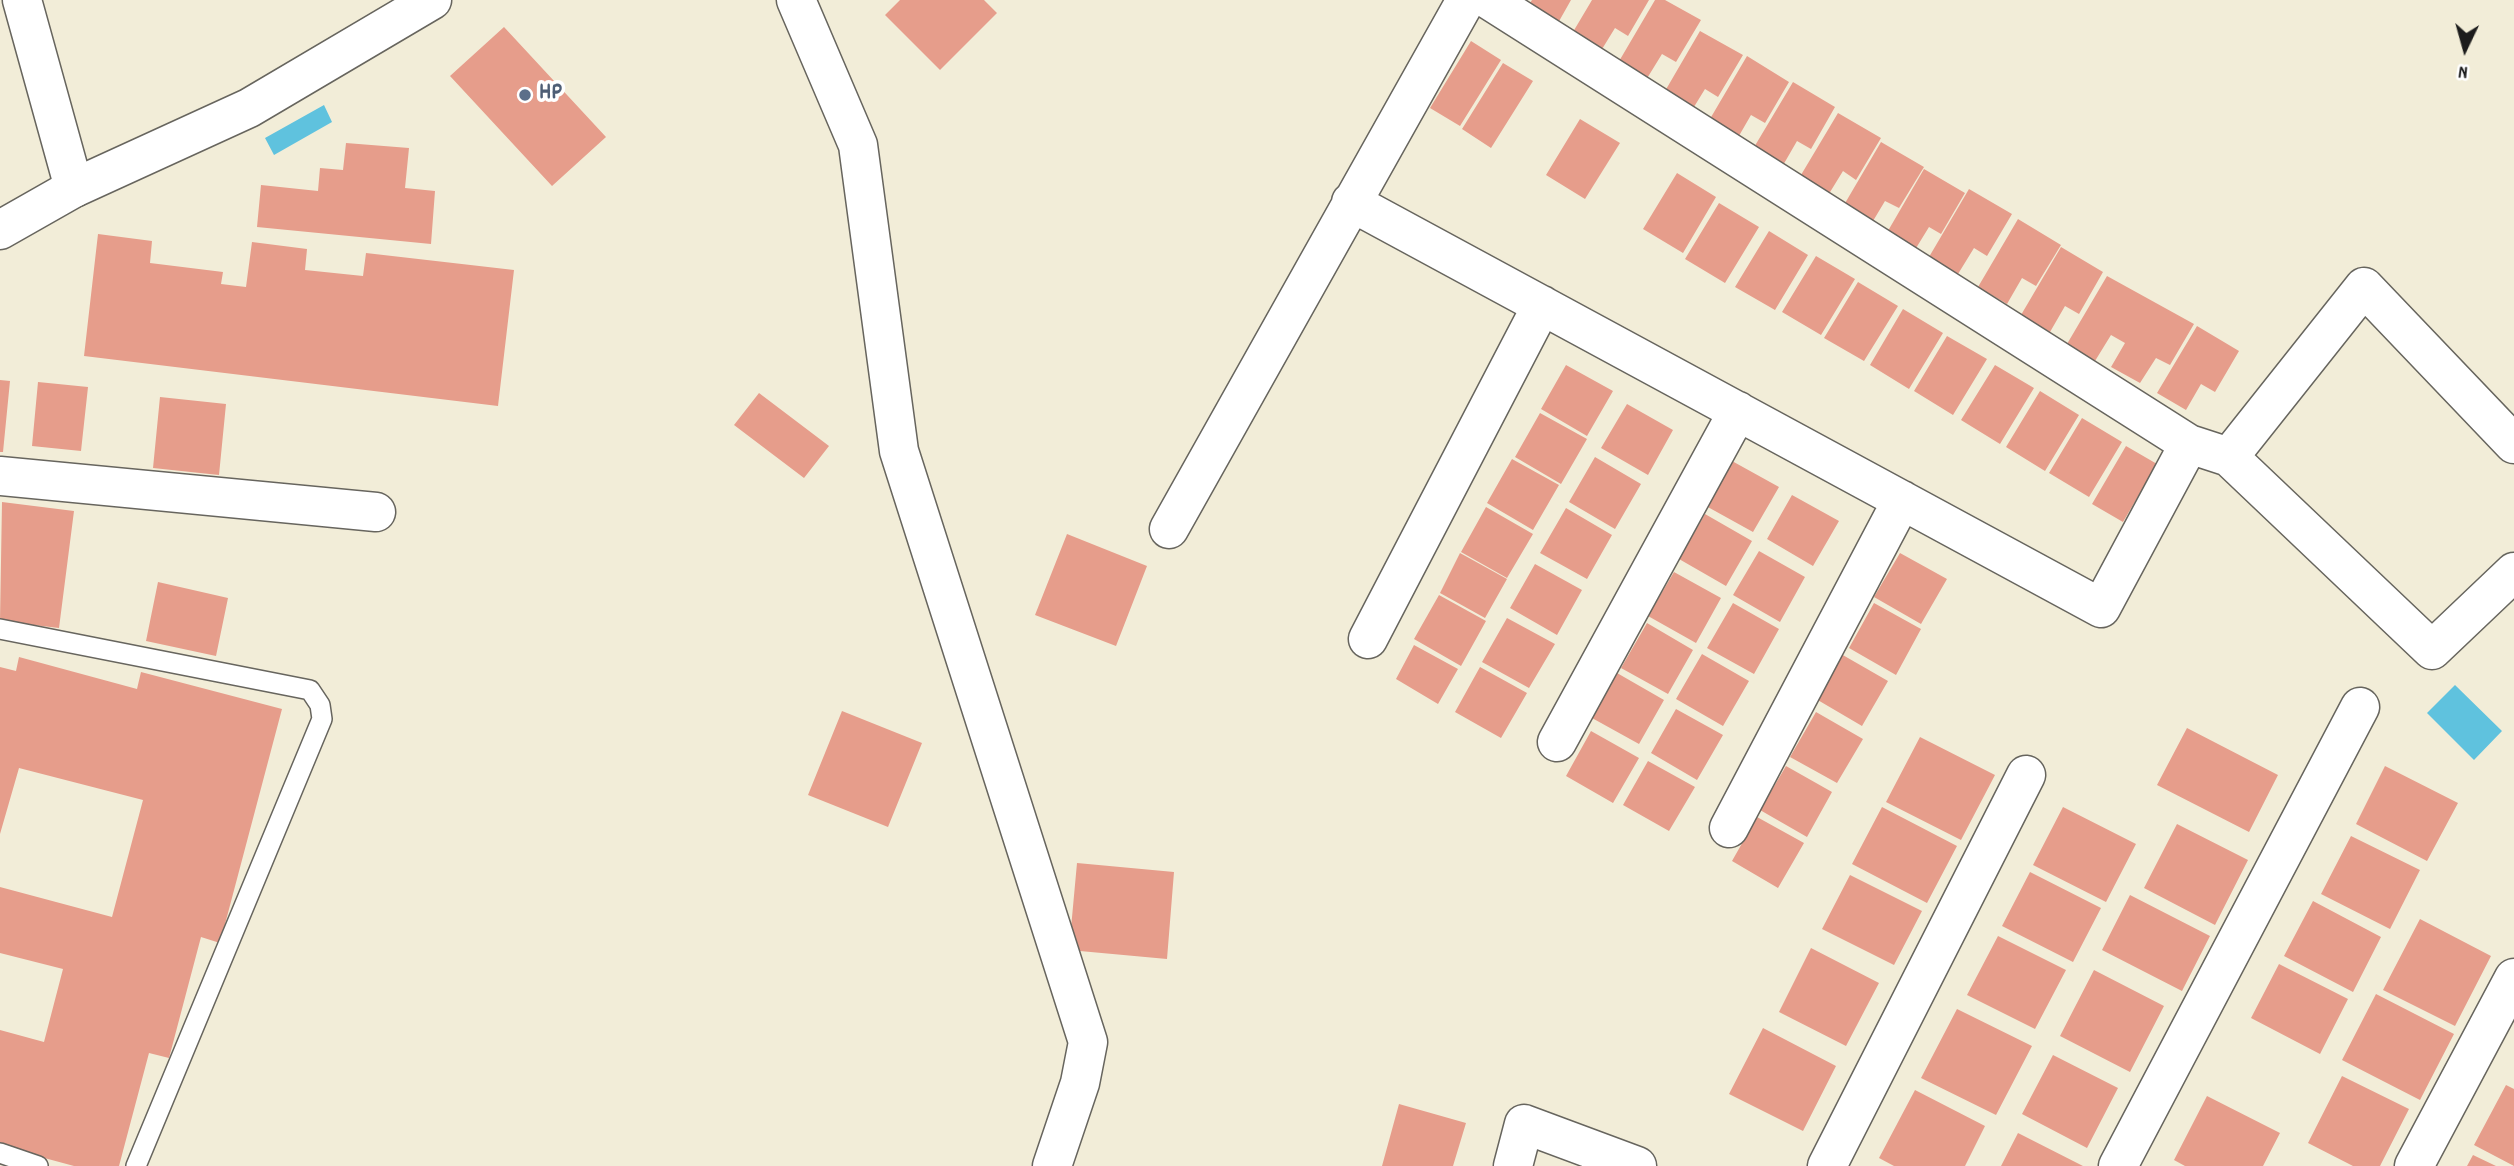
<!DOCTYPE html>
<html>
<head>
<meta charset="utf-8">
<style>
  body { margin:0 }
  #map { position:relative; width:2514px; height:1166px; overflow:hidden; background:#f2edd8; font-family:Dekko,sans-serif }
  canvas { display:block }
  .north { position:absolute; left:2430px; top:14px; width:70px; height:70px; -webkit-text-stroke:5px #fff; paint-order:stroke; rotate:185deg; font-size:19px; font-weight:700; line-height:28px; text-align:center; color:#1c1c1c }
  .north::after { content:''; display:block; margin:auto; width:24px; height:32px; background:#1c1c1c; clip-path:polygon(50% 0,100% 100%,50% 72%,0 100%) }
</style>
</head>
<body>
<div id="map">
<canvas width="2514" height="1166"></canvas>
<div class="north">N</div>
</div>
<script>
const ctx = document.querySelector('canvas').getContext('2d');
ctx.lineJoin = 'round';
function fillPath(path, color) { ctx.fillStyle = color; ctx.fill(path, 'evenodd'); }
function strokePath(path, color, width, dash) { ctx.strokeStyle = color; ctx.lineWidth = width; ctx.lineCap = dash ? 'butt' : 'round'; ctx.setLineDash(dash || []); ctx.stroke(path); }
function write(font, color, halo, rows, align = 'center') {
  ctx.font = font + ' Dekko,sans-serif'; ctx.lineWidth = 7; ctx.setLineDash([]); ctx.textBaseline = 'middle'; ctx.strokeStyle = halo; ctx.fillStyle = color; for (const [text, x, y, turn = 0] of rows) {
    ctx.save(); ctx.translate(x, y); ctx.rotate((+turn || 0) * Math.PI / 180); ctx.textAlign = isNaN(turn) ? turn : align; if (halo) ctx.strokeText(text, 0, 0); ctx.fillText(text, 0, 0); ctx.restore();
  }
}
const water = new Path2D(`
  M324,105L332,122L274,155L265,138Z
  M2455,685L2502,731L2474,760L2427,713Z`);
const building = new Path2D(`
  M900,0H984L997,13L940,70L885,15Z
  M1532,0H1571L1558,23L1528,6Z
  M1592,0H1649L1628,36L1615,28L1599,54L1570,37Z
  M1655,0H1665L1701,20L1676,62L1662,54L1646,80L1618,63Z
  M504,27L606,137L552,186L450,76Z
  M1700,31L1743,55L1718,97L1705,89L1689,115L1661,98Z
  M1471,41L1501,60L1460,126L1430,108Z
  M1747,56L1789,82L1765,123L1751,115L1736,141L1707,124Z
  M1503,63L1533,81L1491,148L1462,129Z
  M1793,82L1835,107L1811,149L1797,141L1782,167L1753,149Z
  M1838,113L1881,138L1856,180L1843,171L1827,197L1798,180Z
  M1580,119L1620,143L1585,199L1546,175Z
  M1881,142L1924,167L1899,208L1885,201L1870,226L1841,210Z
  M346,143L409,148L405,188L435,191L431,244L257,227L261,185L318,191L320,168L343,170Z
  M1924,169L1965,193L1941,234L1929,227L1913,253L1885,236Z
  M1677,173L1716,197L1683,253L1643,229Z
  M1969,189L2012,214L1987,256L1974,248L1958,274L1929,257Z
  M1719,203L1759,227L1725,283L1685,259Z
  M2018,219L2061,245L2036,286L2022,278L2007,304L1978,287Z
  M1769,231L1808,255L1775,310L1735,287Z
  M98,234L152,241L150,263L223,272L221,284L246,287L252,242L307,249L305,270L363,276L366,253L514,270L498,406L84,356Z
  M2061,247L2103,272L2079,314L2065,306L2050,332L2021,315Z
  M1816,256L1855,279L1821,335L1782,312Z
  M2107,276L2194,324L2170,365L2156,358L2140,383L2111,367L2125,343L2111,335L2095,361L2067,344Z
  M1858,282L1898,306L1864,361L1824,338Z
  M1903,309L1943,333L1909,389L1870,365Z
  M2197,326L2239,351L2215,392L2201,384L2186,410L2157,393Z
  M1947,336L1987,359L1953,415L1914,391Z
  M1566,365L1613,391L1587,436L1541,409Z
  M1995,365L2034,388L2000,444L1961,420Z
  M0,380L10,381L3,452H0Z
  M38,382L88,387L81,451L32,446Z
  M2040,391L2079,415L2045,471L2006,447Z
  M759,393L829,446L804,478L734,425Z
  M160,397L226,404L219,475L153,468Z
  M1627,404L1673,430L1648,475L1601,448Z
  M1540,413L1587,439L1561,484L1515,457Z
  M2082,418L2122,442L2089,497L2049,473Z
  M2126,446L2157,464L2123,522L2092,504Z
  M1595,457L1641,484L1615,529L1569,502Z
  M1512,459L1559,485L1533,530L1487,503Z
  M1732,461L1779,487L1753,532L1706,506Z
  M1792,495L1839,521L1813,566L1767,539Z
  M2,502L74,511L59,628L0,621Z
  M1486,507L1533,534L1507,578L1461,552Z
  M1566,508L1612,535L1587,579L1540,553Z
  M1705,514L1752,541L1726,586L1679,559Z
  M1067,534L1147,566L1116,646L1035,615Z
  M1759,551L1805,577L1780,622L1733,595Z
  M1460,553L1507,579L1485,618L1440,593Z
  M1900,553L1947,579L1921,624L1874,597Z
  M1535,564L1582,590L1557,635L1510,608Z
  M1674,572L1721,598L1696,643L1648,616Z
  M158,582L228,598L216,656L146,641Z
  M1439,595L1486,621L1461,666L1414,639Z
  M1733,603L1779,629L1754,674L1707,648Z
  M1874,603L1921,629L1896,675L1849,648Z
  M1507,618L1555,644L1529,688L1482,662Z
  M1647,623L1693,650L1668,694L1621,668Z
  M1414,645L1458,669L1438,704L1396,679Z
  M1702,654L1749,681L1723,726L1676,699Z
  M1841,654L1888,681L1862,726L1816,699Z
  M19,657L137,689L141,672L282,709L220,943L201,937L169,1058L149,1053L119,1166H74L0,1146V1030L44,1042L63,969L0,953V887L112,917L143,800L19,768L0,834V667L16,671Z
  M1480,667L1527,693L1501,738L1455,712Z
  M1617,673L1664,700L1639,744L1592,718Z
  M1676,709L1723,735L1697,780L1651,753Z
  M842,711L922,743L888,827L808,795Z
  M1816,712L1863,739L1837,783L1790,757Z
  M2187,728L2278,775L2249,832L2157,785Z
  M1591,731L1639,758L1613,803L1566,776Z
  M1920,737L1995,775L1961,840L1886,802Z
  M1648,761L1695,787L1669,831L1623,805Z
  M1786,766L1832,792L1807,837L1760,810Z
  M2385,766L2458,803L2427,861L2356,824Z
  M1882,807L1957,846L1927,903L1852,864Z
  M2063,807L2136,844L2106,902L2033,865Z
  M1757,817L1804,843L1778,888L1732,861Z
  M2177,824L2248,860L2215,925L2144,888Z
  M2351,836L2420,870L2390,929L2321,894Z
  M1077,863L1174,872L1167,959L1069,950Z
  M2030,872L2101,908L2073,962L2002,926Z
  M1850,875L1922,911L1894,965L1822,929Z
  M2130,895L2210,936L2182,991L2102,950Z
  M2313,901L2381,937L2353,992L2284,956Z
  M2420,919L2491,956L2455,1026L2383,990Z
  M1998,936L2066,970L2035,1029L1967,995Z
  M1811,948L1879,983L1846,1046L1779,1012Z
  M2279,964L2348,999L2320,1054L2251,1018Z
  M2094,970L2164,1006L2130,1072L2060,1036Z
  M2376,994L2454,1034L2420,1100L2342,1060Z
  M1957,1009L2032,1046L1996,1115L1921,1078Z
  M1763,1028L1836,1066L1803,1131L1729,1094Z
  M2053,1055L2118,1088L2087,1148L2022,1114Z
  M2342,1076L2409,1109L2380,1166H2353L2308,1143Z
  M2506,1085L2514,1089V1166L2474,1145Z
  M1915,1090L1985,1126L1965,1166H1894L1879,1158Z
  M2207,1096L2280,1133L2263,1166H2185L2174,1160Z
  M1399,1104L1466,1123L1453,1166H1382Z
  M2018,1133L2083,1166H2001Z
  M2473,1155L2496,1166H2467Z`);
const service = new Path2D(`
  M0,629L310,690L320,705L322,719L136,1166
  M0,1153L38,1166`);
const minor = new Path2D(`
  M22,0L74,188
  M796,0L858,145L899,451L1088,1042L1080,1083L1052,1166
  M1489,0L2189,444L2229,457L2432,650L2514,572
  M1351,202L2101,608L2189,444
  M2229,457L2364,287L2514,444
  M0,476L376,512
  M1169,529L1466,0
  M1368,639L1542,305
  M1557,742L1738,411
  M1729,828L1902,500
  M1513,1166L1524,1124L1637,1166
  M1827,1166L2026,775
  M2118,1166L2360,707
  M2414,1166L2514,978`);
const secondary = new Path2D(`
  M0,230L74,188L249,108L432,0`);
const markers = [
  [525,95,7,"#5c6f8a"]
];
const serviceNames = [
  ["HP",539,95]
];
fillPath(water, '#5fc2de');
fillPath(building, '#e69d8b');
strokePath(service, '#67655e', 22);
strokePath(minor, '#67655e', 41);
strokePath(secondary, '#67655e', 41);
strokePath(service, '#fff', 19);
strokePath(minor, '#fff', 38);
strokePath(secondary, '#fff', 38);
for (const [x, y, r, color] of markers) { const dot = new Path2D(); dot.arc(x, y, r, 0, 2 * Math.PI); ctx.fillStyle = color; ctx.fill(dot); strokePath(dot, '#fff', 2.5); }
write('bold 24px', '#4e5e75', '#fff', serviceNames, 'left');
</script>
</body>
</html>
